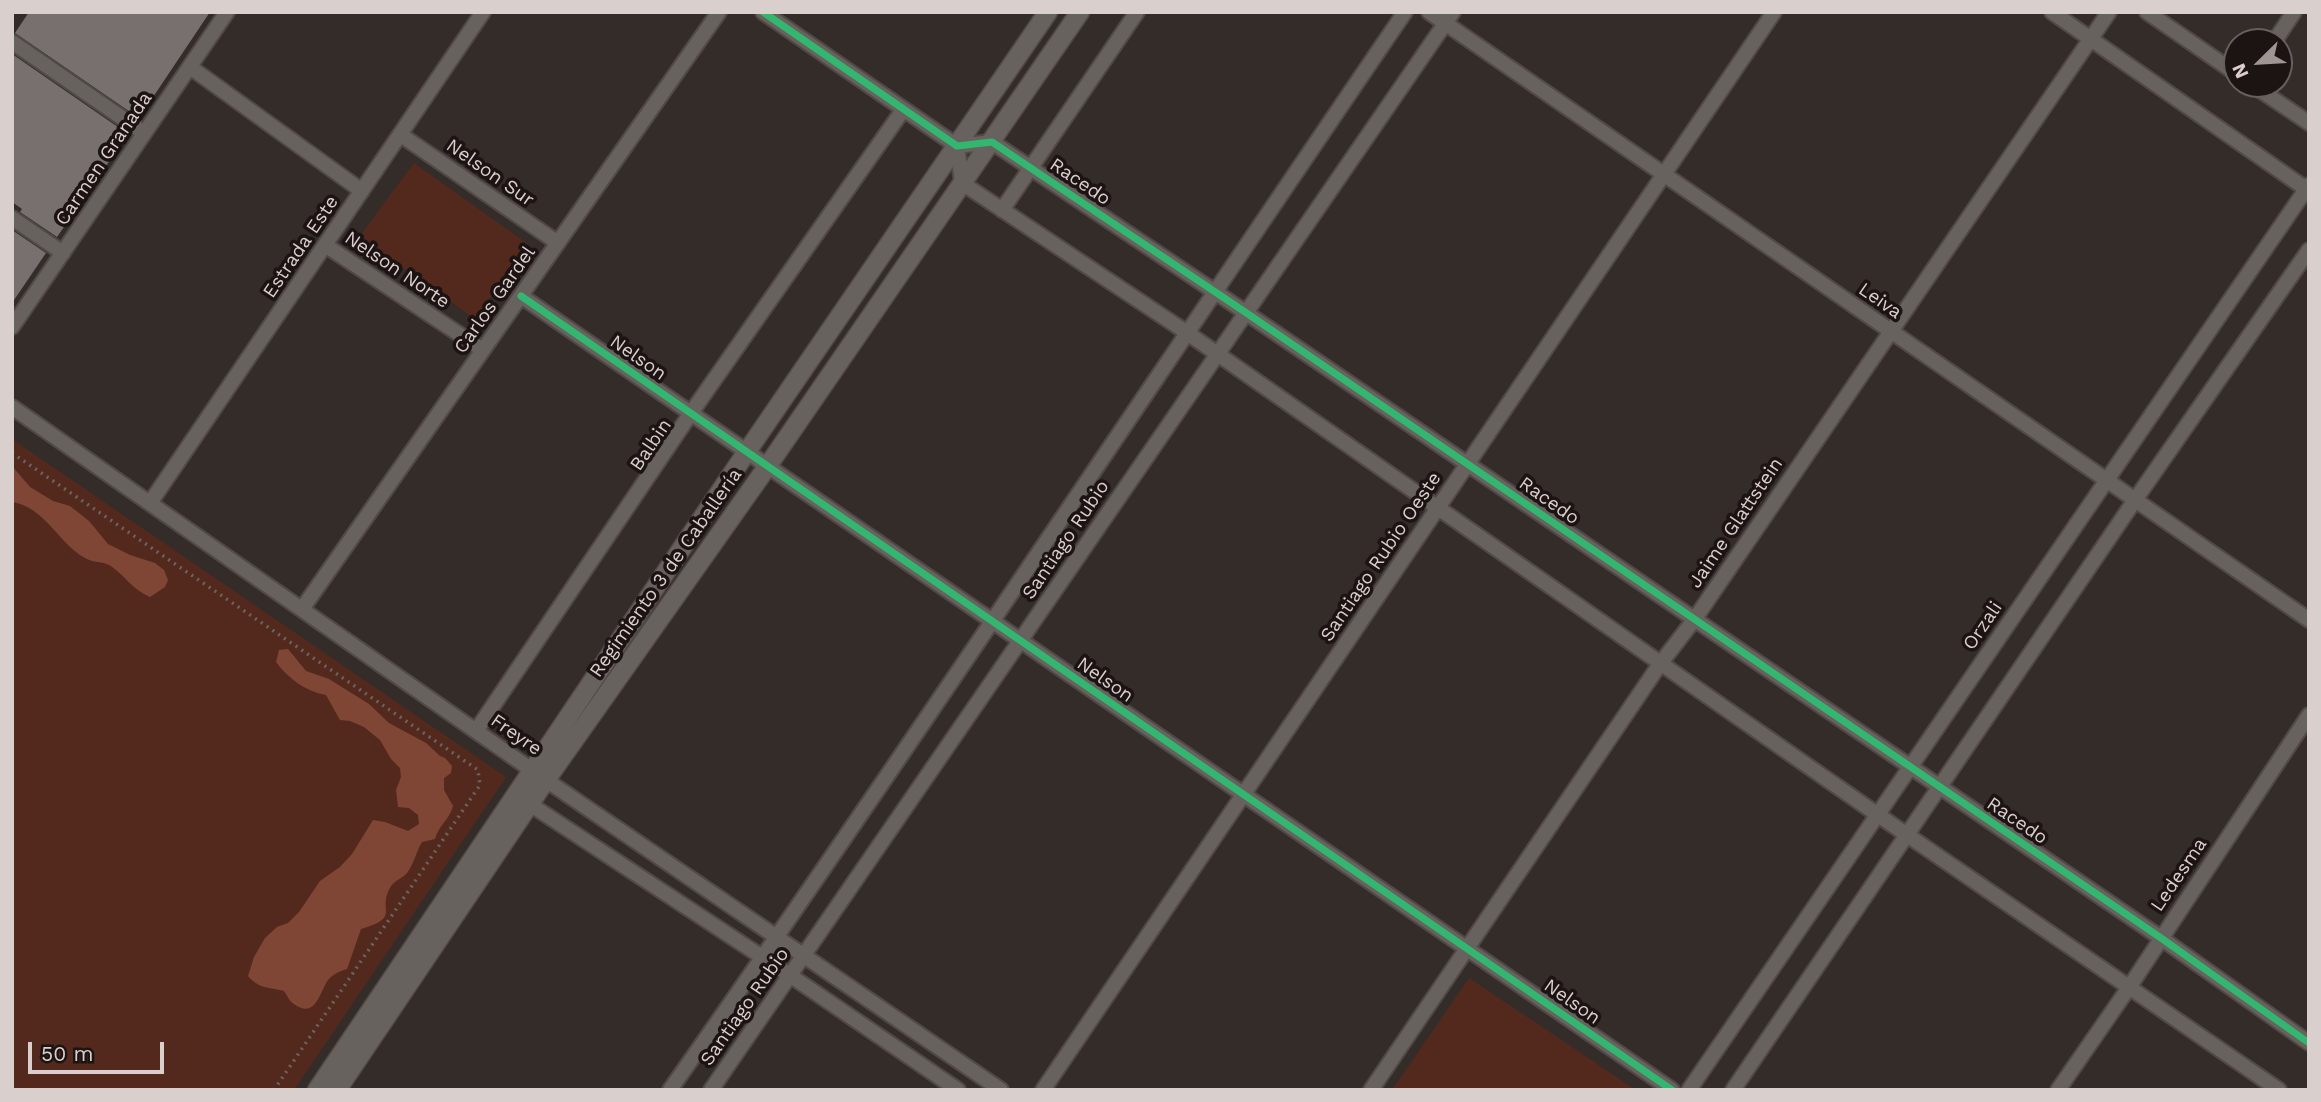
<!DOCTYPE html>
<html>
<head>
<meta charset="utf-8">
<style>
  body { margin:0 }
  #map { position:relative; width:2321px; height:1102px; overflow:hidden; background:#342c29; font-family:"Work Sans",sans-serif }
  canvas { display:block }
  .frame { position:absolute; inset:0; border:14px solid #d9cfcd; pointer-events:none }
  .north { position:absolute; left:2223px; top:28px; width:70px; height:70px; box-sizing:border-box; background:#1b1412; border:2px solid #675f5d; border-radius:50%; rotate:246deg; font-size:19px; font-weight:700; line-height:28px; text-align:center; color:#d9cfcd }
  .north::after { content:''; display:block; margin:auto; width:24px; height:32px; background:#9f9694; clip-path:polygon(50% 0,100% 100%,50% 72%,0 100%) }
  .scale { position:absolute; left:28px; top:1042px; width:136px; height:32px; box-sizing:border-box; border:4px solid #d9cfcd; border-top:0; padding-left:9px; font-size:21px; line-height:24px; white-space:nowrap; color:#d9cfcd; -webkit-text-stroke:5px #1b1412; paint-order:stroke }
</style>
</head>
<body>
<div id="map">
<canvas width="2321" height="1102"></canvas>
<div class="frame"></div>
<div class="north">N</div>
<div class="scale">50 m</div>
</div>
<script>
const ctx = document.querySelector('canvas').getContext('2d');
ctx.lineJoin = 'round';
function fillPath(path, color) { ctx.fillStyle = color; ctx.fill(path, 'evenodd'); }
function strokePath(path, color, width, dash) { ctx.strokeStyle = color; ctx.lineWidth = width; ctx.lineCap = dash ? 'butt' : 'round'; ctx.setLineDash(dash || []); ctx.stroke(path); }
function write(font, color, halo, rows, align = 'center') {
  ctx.font = font + ' "Work Sans",sans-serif'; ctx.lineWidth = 7; ctx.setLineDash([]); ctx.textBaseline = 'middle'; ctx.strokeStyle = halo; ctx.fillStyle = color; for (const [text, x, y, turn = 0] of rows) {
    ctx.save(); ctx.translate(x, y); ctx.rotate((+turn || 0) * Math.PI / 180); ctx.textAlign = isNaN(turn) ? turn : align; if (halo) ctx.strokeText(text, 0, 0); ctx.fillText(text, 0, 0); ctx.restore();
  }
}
const green = new Path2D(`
  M414,163L528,244L475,319L359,237Z
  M12,439L506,777L294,1090H12Z
  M1469,978L1636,1090H1392Z`);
const forest = new Path2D(`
  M12,466L30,487L53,501L70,506L89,521L108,544L130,555L155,563L164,570L168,580L165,587L150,597C133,590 125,576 111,566C103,561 93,563 85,558C58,543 45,507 12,502Z
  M288,649L306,671L329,679L369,704L389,723L426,743L440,756L445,758L452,766L451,773L444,778V790L453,806C450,819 438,826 435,839L422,842C416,852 414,864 407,873C402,879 394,880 390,888C377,911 402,917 361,929L347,969C340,971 333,974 328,980C320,991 316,1020 294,1004C289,1001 287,995 284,991C269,987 259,989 248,976L254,957L265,938L277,927L288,923L299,912L320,881L340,867L352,854L373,820L385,822L408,831L419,824L418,815L409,808L398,807L396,790L401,777L400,768L391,759L380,740L364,727L350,721L340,720L326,695C305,691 289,679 276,662L279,650Z`);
const building = new Path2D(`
  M29,12H210L139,118L15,33Z
  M12,54L128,134L57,237L20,212L22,209L12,202Z
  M12,230L46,253L12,303Z`);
const path = new Path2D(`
  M12,453L478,770L480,785L274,1090`);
const minor = new Path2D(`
  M763,12L957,146L992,142L1245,312L2161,938L2309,1043
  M1429,12L2309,620
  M2052,12L2309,191
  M2147,12L2237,74
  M12,42L144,133
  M2274,42L2294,12
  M190,67L362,191
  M2251,84L2309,123
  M401,135L558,243
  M957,146L962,183L1186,332L1878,815L2279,1090
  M1002,210L1137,12
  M12,218L63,253
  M325,245L483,350
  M521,296L1672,1090
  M12,327L227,12
  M12,407L546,780L1001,1090
  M150,503L483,12
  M302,609L719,12
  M476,731L691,413L903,110
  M522,799L791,976L958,1090
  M670,1090C920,733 1160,371 1405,12
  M711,1090L1453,12
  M1043,1090L1774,12
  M1371,1090L1660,664L1694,620L2109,12
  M1689,1090L2309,185
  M1733,1090L2135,500L2309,250
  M2058,1090L2130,986L2309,715`);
const tertiary = new Path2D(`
  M317,1090L746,453L1048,12
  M337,1090L546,780L767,467L1080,12`);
const cycleway = new Path2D(`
  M763,12L957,146L992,142L1245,312L2161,938L2309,1043
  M521,296L1672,1090`);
const streetNames = [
  ["Carmen Granada",104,159,-56],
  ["Nelson Sur",490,173,35],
  ["Racedo",1080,182,34],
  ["Estrada Este",301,247,-56],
  ["Nelson Norte",397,270,34],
  ["Carlos Gardel",495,300,-55],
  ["Leiva",1880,301,35],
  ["Nelson",638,358,35],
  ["Balbin",651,445,-56],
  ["Racedo",1549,501,35],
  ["Jaime Glattstein",1736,523,-56],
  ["Santiago Rubio",1066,540,-56],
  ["Santiago Rubio Oeste",1381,557,-56],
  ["Regimiento 3 de Caballería",666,573,-55],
  ["Orzali",1983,626,-56],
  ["Nelson",1105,680,35],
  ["Freyre",516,735,35],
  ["Racedo",2017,821,34],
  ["Ledesma",2179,875,-56],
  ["Nelson",1572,1002,35],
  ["Santiago Rubio",745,1007,-55]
];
fillPath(green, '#53291e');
fillPath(forest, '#804635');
fillPath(building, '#77706e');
strokePath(minor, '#504947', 18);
strokePath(tertiary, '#504947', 21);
strokePath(path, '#6a6462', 3.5, [2, 5]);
strokePath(minor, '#68625f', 14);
strokePath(tertiary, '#68625f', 18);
strokePath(cycleway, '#33b770', 7);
write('19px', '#d9cfcd', '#1b1412', streetNames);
</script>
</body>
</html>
